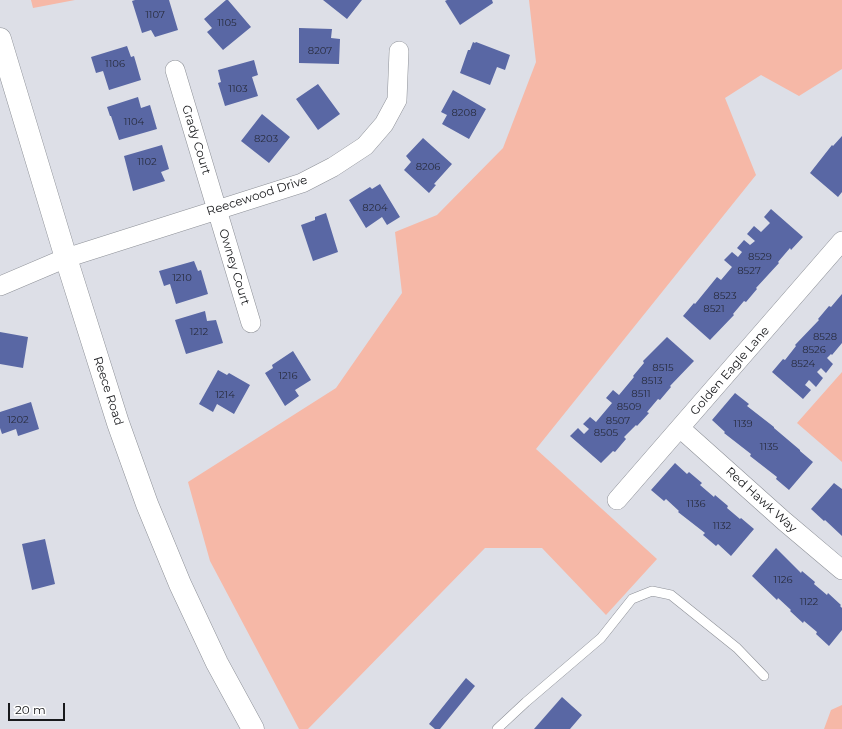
<!DOCTYPE html>
<html>
<head>
<meta charset="utf-8">
<style>
  body { margin:0 }
  #map { position:relative; width:842px; height:729px; overflow:hidden; background:#dddfe7; font-family:Montserrat,sans-serif }
  canvas { display:block }
  .scale { position:absolute; left:8px; top:703px; width:57px; height:18px; box-sizing:border-box; border:2px solid #18191c; border-top:0; padding-left:5px; font-size:12px; line-height:14px; white-space:nowrap; color:#18191c; -webkit-text-stroke:3px #fff; paint-order:stroke }
</style>
</head>
<body>
<div id="map">
<canvas width="842" height="729"></canvas>
<div class="scale">20 m</div>
</div>
<script>
const ctx = document.querySelector('canvas').getContext('2d');
ctx.lineJoin = 'round';
function fillPath(path, color) { ctx.fillStyle = color; ctx.fill(path, 'evenodd'); }
function strokePath(path, color, width, dash) { ctx.strokeStyle = color; ctx.lineWidth = width; ctx.lineCap = dash ? 'butt' : 'round'; ctx.setLineDash(dash || []); ctx.stroke(path); }
function write(font, color, halo, rows, align = 'center') {
  ctx.font = font + ' Montserrat,sans-serif'; ctx.lineWidth = 3; ctx.setLineDash([]); ctx.textBaseline = 'middle'; ctx.strokeStyle = halo; ctx.fillStyle = color; for (const [text, x, y, turn = 0] of rows) {
    ctx.save(); ctx.translate(x, y); ctx.rotate((+turn || 0) * Math.PI / 180); ctx.textAlign = isNaN(turn) ? turn : align; if (halo) ctx.strokeText(text, 0, 0); ctx.fillText(text, 0, 0); ctx.restore();
  }
}
const green = new Path2D(`
  M31,0H75L33,8Z
  M529,0H842V69L799,96L761,75L725,98L756,175L536,449L657,559L606,615L542,548H485L308,729H299L210,561L188,482L336,388L402,293L395,232L437,215L503,148L536,62Z
  M842,372V462L797,423Z
  M842,705V729H824L831,710Z`);
const building = new Path2D(`
  M135,0H169L178,30L155,37L151,30L142,33L132,1Z
  M226,0H228L251,27L223,50L207,32L212,28L204,19Z
  M323,0H362L347,19Z
  M447,0H492L493,3L460,25L445,1Z
  M299,28L332,29L331,38L340,39L339,64L299,63Z
  M473,42L475,43L476,42L510,55L505,70L497,67L490,85L460,73L468,50H470Z
  M127,46L131,57L134,56L141,80L109,90L103,71L96,73L91,57Z
  M254,60L258,75L252,77L258,96L225,106L218,83L221,82L218,70Z
  M318,84L340,114L318,130L296,99Z
  M453,90L486,109L469,139L442,124L447,115L441,112Z
  M138,97L141,108L150,105L157,129L119,140L111,116H110L107,107Z
  M262,114L290,137L269,163L241,141Z
  M842,136V192L838,197L810,173L832,145L833,146Z
  M423,138L452,164L434,184L436,185L429,193L404,170L411,162L406,156Z
  M162,145L169,169L161,172L165,181L133,191L124,156Z
  M380,184L400,217L387,225L382,217L366,228L349,200L370,187L372,189Z
  M771,209L803,237L791,250L790,248L778,262L779,263L756,288L757,289L746,302L744,301L733,314L734,315L710,340L683,316L694,303L695,304L717,277L721,280L732,267L724,260L732,252L738,257L742,252L737,248L744,240L750,245L755,241L747,234L754,226L761,232L770,223L764,217Z
  M326,213L338,252L313,261L301,225L315,220V217Z
  M194,261L198,271L201,270L208,294L176,304L170,284L164,286L159,271Z
  M842,294V343L832,355L831,354L827,358L833,364L826,373L821,368L817,372L823,378L816,387L809,380L805,385L811,390L803,399L772,372L783,359L785,360L796,346L795,345L819,320L818,319L829,306L831,307Z
  M205,311L207,321L216,320L223,343L186,354L175,320Z
  M0,332L28,337L23,368L0,364Z
  M667,337L694,361L670,386L671,387L660,400L658,399L647,412L649,413L637,426L636,425L624,437L626,439L615,452L613,451L601,463L570,436L578,428L584,434L589,429L583,424L590,417L596,422L612,403L606,398L613,390L619,395L634,377L633,376L644,363L643,361Z
  M293,351L311,380L295,390L299,396L285,406L265,373L273,368L272,365Z
  M218,370L227,375L229,373L250,385L234,414L217,404L213,412L199,404Z
  M735,393L749,404L747,406L774,427V428L800,450V451L813,462L789,490L776,479L777,477L750,456L751,454L724,433L725,432L712,420Z
  M31,402L39,429L18,436L16,429L2,434L0,428V412Z
  M675,463L687,474L689,472L702,483L700,485L714,497L715,495L728,506L727,508L740,519L741,518L754,529L731,556L718,544L716,546L703,535L705,533L678,512L679,511L666,499L664,501L651,490Z
  M834,483L842,489V536L825,520L824,521L811,509Z
  M45,539L55,584L32,590L22,544Z
  M776,548L801,573L802,571L815,582L814,584L827,595L828,593L841,605L840,606L842,608V630L829,646L816,634L817,632L804,621L803,623L790,611L791,610L778,598L777,600L752,576Z
  M466,678L475,686L440,729H435L429,724Z
  M562,697L582,715L570,729H534Z`);
const lane = new Path2D(`
  M497,729L526,702L601,638L632,599L652,591L671,595L737,648L764,676`);
const street = new Path2D(`
  M175,70L251,323
  M0,286L66,258L302,183L333,167L365,146L384,124L397,100L399,51
  M680,428L784,521L842,570
  M617,500L842,241`);
const secondary = new Path2D(`
  M0,39L66,258L118,423L147,504L180,584L217,663L253,729`);
const numberNames = [
  ["1107",155,15],
  ["1105",227,23],
  ["8207",320,51],
  ["1106",115,64],
  ["1103",238,89],
  ["8208",464,113],
  ["1104",134,122],
  ["8203",266,139],
  ["1102",147,162],
  ["8206",428,167],
  ["8204",375,208],
  ["8529",760,257],
  ["8527",749,271],
  ["1210",182,278],
  ["8523",725,296],
  ["8521",714,309],
  ["1212",199,332],
  ["8528",825,337],
  ["8526",814,350],
  ["8524",803,364],
  ["8515",663,368],
  ["1216",288,376],
  ["8513",652,381],
  ["8511",641,394],
  ["1214",225,395],
  ["8509",629,407],
  ["1202",18,420],
  ["8507",618,421],
  ["1139",743,424],
  ["8505",606,433],
  ["1135",769,447],
  ["1136",696,504],
  ["1132",722,526],
  ["1126",783,580],
  ["1122",809,602]
];
const streetNames = [
  ["Grady Court",196,140,73],
  ["Reecewood Drive",257,196,-18],
  ["Owney Court",234,267,73],
  ["Golden Eagle Lane",730,371,-49],
  ["Reece Road",108,391,72],
  ["Red Hawk Way",761,500,42]
];
fillPath(green, '#f6b8a7');
fillPath(building, '#5967a4');
strokePath(lane, '#8d9097', 10);
strokePath(street, '#8d9097', 20);
strokePath(secondary, '#8d9097', 23);
strokePath(lane, '#fff', 9);
strokePath(street, '#fff', 19);
strokePath(secondary, '#fff', 22);
write('10px', '#282c3e', null, numberNames);
write('12px', '#18191c', '#fff', streetNames);
</script>
</body>
</html>
